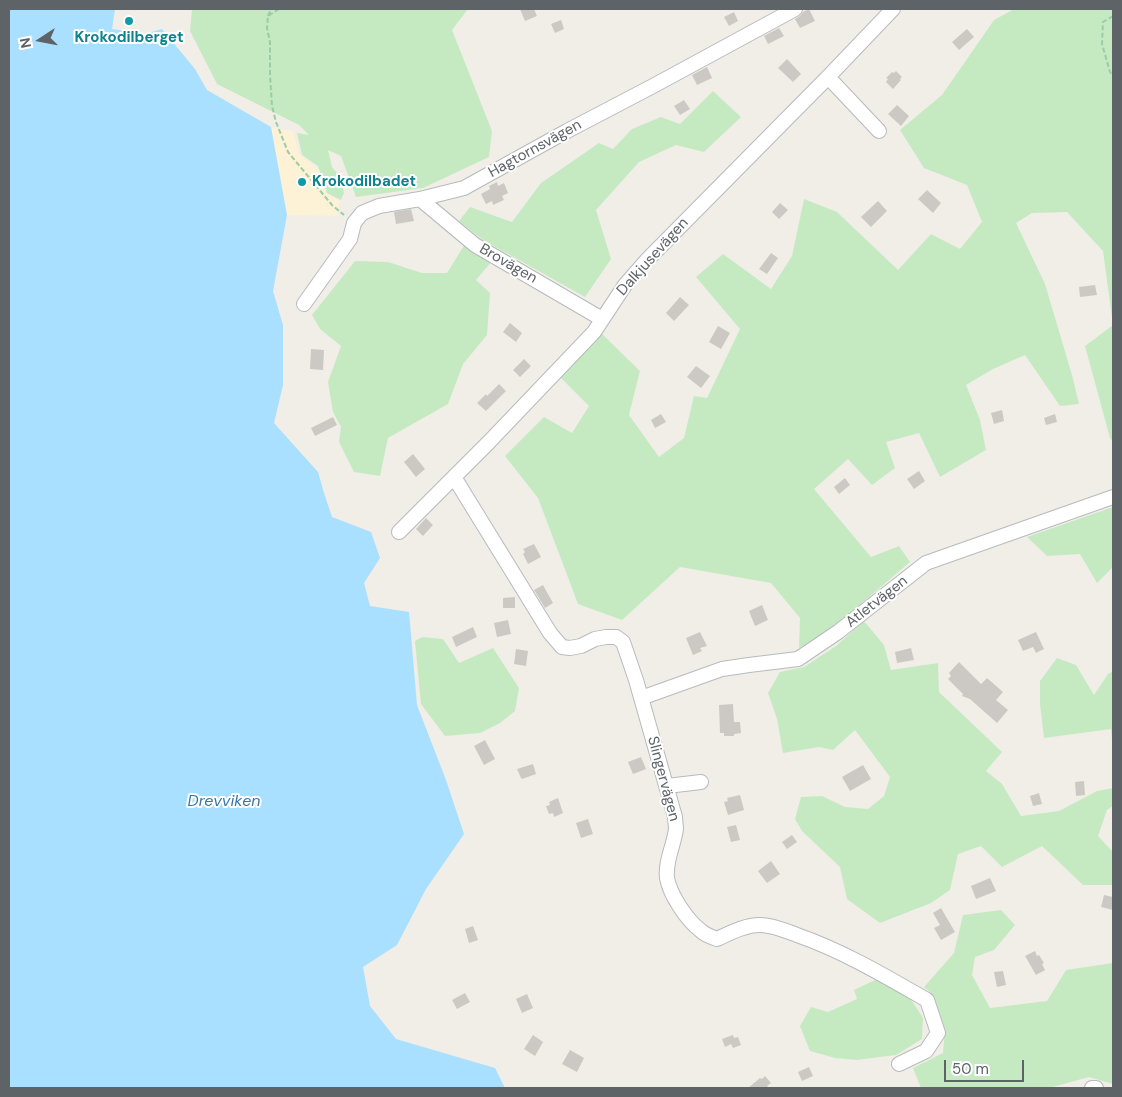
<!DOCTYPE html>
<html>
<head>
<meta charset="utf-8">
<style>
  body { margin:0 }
  #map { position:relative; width:1122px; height:1097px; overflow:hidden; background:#f1eee7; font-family:"DM Sans",sans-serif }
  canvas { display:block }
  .frame { position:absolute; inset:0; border:10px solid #5e6368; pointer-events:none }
  .north { position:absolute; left:15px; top:15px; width:50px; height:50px; -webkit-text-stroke:4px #fff; paint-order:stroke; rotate:259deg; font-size:14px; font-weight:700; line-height:20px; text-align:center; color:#5e6368 }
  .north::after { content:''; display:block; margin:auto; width:18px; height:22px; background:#5e6368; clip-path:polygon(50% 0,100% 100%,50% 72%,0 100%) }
  .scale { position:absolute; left:944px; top:1060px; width:80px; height:22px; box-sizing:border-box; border:2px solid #5e6368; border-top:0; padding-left:6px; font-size:15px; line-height:18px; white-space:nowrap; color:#5e6368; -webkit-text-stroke:4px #fff; paint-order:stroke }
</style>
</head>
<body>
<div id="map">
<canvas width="1122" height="1097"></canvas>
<div class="frame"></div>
<div class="north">N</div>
<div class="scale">50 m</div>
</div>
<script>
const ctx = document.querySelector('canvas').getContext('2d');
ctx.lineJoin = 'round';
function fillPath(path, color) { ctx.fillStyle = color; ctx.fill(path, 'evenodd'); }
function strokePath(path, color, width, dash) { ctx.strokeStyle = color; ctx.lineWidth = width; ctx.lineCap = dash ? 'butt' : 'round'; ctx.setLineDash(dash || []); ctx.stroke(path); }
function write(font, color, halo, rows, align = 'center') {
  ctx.font = font + ' "DM Sans",sans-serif'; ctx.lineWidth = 4; ctx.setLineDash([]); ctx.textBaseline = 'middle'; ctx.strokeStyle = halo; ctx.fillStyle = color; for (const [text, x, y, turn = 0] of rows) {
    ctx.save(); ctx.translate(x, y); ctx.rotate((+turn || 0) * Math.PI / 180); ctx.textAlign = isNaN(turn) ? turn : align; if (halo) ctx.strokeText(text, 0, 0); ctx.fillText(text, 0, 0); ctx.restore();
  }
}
const green = new Path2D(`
  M192,9H468L452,30L492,131L489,157L423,188L356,197L341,156L328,150L332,167L340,177L344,193L341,200L327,193L318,166L302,155L297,133L309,135L299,125L217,84L190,31Z
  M1014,9H1113V442L1110,438L1085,346L1113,325L1103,251L1067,212L1032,213L1016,223L1045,284L1072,375L1079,404L1060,406L1025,355L993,369L966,385L980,420L986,450L940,477L919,433L886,442L895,468L872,485L848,459L814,489L871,557L899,546L910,562L829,631L799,648L800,618L771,583L680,567L622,620L578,604L538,498L505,456L544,417L572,433L589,406L561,378L601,333L640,371L629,415L659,457L684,438L694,396L707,398L740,329L696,277L723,254L771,289L792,256L804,199L837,212L898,270L931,234L960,249L982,222L967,185L924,168L900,130L942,95L994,20Z
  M713,91L741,117L704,152L676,145L639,162L596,210L611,259L585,297L483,240L459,221L470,207L512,222L541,183L599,143L613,149L632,129L661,117L680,124Z
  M465,244L492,261L476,280L490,293L487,335L463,364L448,404L388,438L380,476L354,472L339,442L341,427L333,412L328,382L341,346L320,329L312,315L355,261L388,262L422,273H447Z
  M1113,507V567L1097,583L1080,554L1047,556L1027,537Z
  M864,621L884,645L891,670L938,663L939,692L1002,752L986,771L1002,784L1021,816L1059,811L1097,791L1113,788V806L1107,810L1098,836L1113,852V885H1083L1042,846L1002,867L981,846L958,854L950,890L931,903L880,923L847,899L840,867L802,831L795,819L801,797L822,796L845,807L868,809L884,796L890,777L855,730L833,750L819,747L783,753L777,719L768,693L780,672L804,667L836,646Z
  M422,637L443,639L459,663L493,648L519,688L515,711L500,723L480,733L445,736L421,704L415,641Z
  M1057,658L1076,665L1094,695L1108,674L1113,671V750L1111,729L1044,738L1040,704V681Z
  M1001,910L1015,925L994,950L975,957L972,975L990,1008L1047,1001L1066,970L1113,963V1084L1089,1077L1049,1088H921L913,1068L943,1053L945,1029L933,995L924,987L954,953L963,915Z
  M877,979L909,996L923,1018L922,1039L896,1055L856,1060L835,1058L810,1051L800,1026L811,1007L828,1012L857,999L854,990Z`);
const sand = new Path2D(`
  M271,128L293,131L299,154L319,170L326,193L340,201L337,216L287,215Z`);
const water = new Path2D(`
  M9,9H115L112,29L127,31L135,37L162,29L195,69L207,90L271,127L287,215L273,291L283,325V385L274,423L318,472L324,493L332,517L371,532L380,558L364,583L370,606L409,612L417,705L446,780L464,834L426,889L397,945L363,967L370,1006L396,1039L495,1068L505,1088H9Z`);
const building = new Path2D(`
  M520,9H534L537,16L525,21Z
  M809,9L815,21L800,28L795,19L800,16L803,12Z
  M734,12L738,21L729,26L724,17Z
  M561,20L564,29L555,33L551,24Z
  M779,28L784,36L768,44L764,36Z
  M967,29L974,37L959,50L952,42Z
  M787,59L801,74L793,82L778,68Z
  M707,67L712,78L697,85L692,75Z
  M896,71L902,77L900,79L901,80L893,89L886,82L888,79L886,78L892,72L894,73Z
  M684,100L690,109L680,115L674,106Z
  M897,105L909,116L901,126L888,114Z
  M497,182L498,186L504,183L508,193L502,196L504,200L493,205L492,201L486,204L481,194L490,189L489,186Z
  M927,190L941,203L933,213L918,199Z
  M878,201L887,211L871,227L861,217Z
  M780,203L788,210L779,219L772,212Z
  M411,209L414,221L396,224L394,212Z
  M771,253L778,258L767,274L759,269Z
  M1095,285L1097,295L1080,297L1079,287Z
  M680,297L689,305L674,321L666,313Z
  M510,323L522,333L516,342L503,332Z
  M718,326L730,333L721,349L709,342Z
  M311,349L324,350L323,370L310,369Z
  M524,359L531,366L520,377L513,370Z
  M696,366L710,376L701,388L687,377Z
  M499,384L506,391L486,411L477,403L486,394L487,396Z
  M1002,410L1004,421L994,424L991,413Z
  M661,414L666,422L655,428L651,420Z
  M1055,414L1057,422L1046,425L1044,418Z
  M333,417L337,425L315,436L311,428Z
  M413,454L425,469L416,477L404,462Z
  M919,471L925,481L914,489L907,479Z
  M845,478L850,485L839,494L834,487Z
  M426,518L433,525L423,536L416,529Z
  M534,544L541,557L528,564L523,554L525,552L523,549Z
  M543,585L553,603L545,608L534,590Z
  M515,597V608H503V598Z
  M762,605L768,620L755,626L749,611Z
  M508,620L511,634L497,637L494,623Z
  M473,627L477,637L456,647L452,637Z
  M700,632L707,646L700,648L702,651L693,655L686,638Z
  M1036,632L1044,649L1036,653L1033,647L1023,651L1018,640Z
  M911,648L914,660L897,663L895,652Z
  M516,649L528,651L526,666L514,664Z
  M959,662L981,684L987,678L1003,692L996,700L1008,710L997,723L970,699L962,696L963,694L948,679L951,676L949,673Z
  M733,704L734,722H740L741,733L734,734V736H724V733H720L719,705Z
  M485,740L495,759L484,765L474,746Z
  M641,757L646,769L633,774L628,762Z
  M533,764L536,774L522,779L521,778L517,769Z
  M863,765L871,779L850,791L842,777Z
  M1084,781L1085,795L1076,796L1075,782Z
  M1039,793L1042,804L1033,806L1030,796Z
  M740,795L744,810L728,815L724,802L728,801L727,798Z
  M558,798L563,813L554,817L553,813L549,814L546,806L550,805L549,802Z
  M588,819L593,834L581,838L576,823Z
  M736,825L740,840L731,842L727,827Z
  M792,835L797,842L787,849L782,842Z
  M771,861L780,874L767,883L758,871Z
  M990,878L996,891L976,899L971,886Z
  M1104,895L1113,897V910L1101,907Z
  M941,908L955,932L941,940L934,928L940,925L933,913Z
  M473,926L478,940L469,943L465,929Z
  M1035,951L1037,956L1039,955L1044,963L1042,964L1045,970L1036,975L1025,956Z
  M1003,971L1006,985L997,987L994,972Z
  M465,993L470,1002L457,1009L452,1000Z
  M527,994L533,1008L522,1013L516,999Z
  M533,1035L543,1042L535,1056L524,1049Z
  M733,1035L734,1038L738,1037L741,1045L733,1048L731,1044L725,1047L722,1039Z
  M570,1050L584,1058L577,1072L562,1064Z
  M809,1067L813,1076L802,1081L798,1072Z
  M765,1076L771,1083L767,1086L769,1088H748L760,1078L762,1079Z`);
const path = new Path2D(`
  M279,9L268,16L267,28L270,42V75L272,106L276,122L288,152L332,205L344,215
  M268,16L271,9
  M1113,16L1103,22L1102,44L1110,72L1113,76`);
const minor = new Path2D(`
  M828,77L879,131
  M420,199L475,245L602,319
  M304,304L350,239L354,223L362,213L379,206L420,199L464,188L567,131L653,86L795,9
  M454,477L550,633L562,647L570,648L581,646L595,639L606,637H616L623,642L636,680L675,817C675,821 676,825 676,829C674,845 665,861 667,878C670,895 687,920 700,930C705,935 711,937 717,939C730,933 745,925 760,925C773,925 786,931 797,935C843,951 885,976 927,1000L938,1033L926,1051L899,1064
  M399,532L489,442L594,332L625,285L646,261L828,77L893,9
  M641,698L722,669L749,665L798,659L838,632L926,563L1113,497
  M667,786L701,782
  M1092,1088H1096`);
const markers = [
  [129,21,5,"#0f9aa8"],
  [302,182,5,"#0f9aa8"]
];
const cultureNames = [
  ["Krokodilberget",129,38],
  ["Krokodilbadet",312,182,"left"]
];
const streetNames = [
  ["Hagtornsvägen",535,149,-29],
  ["Dalkjusevägen",653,257,-48],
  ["Brovägen",508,264,30],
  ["Atletvägen",877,602,-38],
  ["Slingervägen",663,779,75]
];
const waterNames = [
  ["Drevviken",224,802]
];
fillPath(green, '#c5eac2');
fillPath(sand, '#fdf1d6');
fillPath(water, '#a9dfff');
fillPath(building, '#ccc9c4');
strokePath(minor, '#b7babe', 16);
strokePath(path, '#9acca5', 2, [5, 2.5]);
strokePath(minor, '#fff', 14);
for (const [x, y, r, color] of markers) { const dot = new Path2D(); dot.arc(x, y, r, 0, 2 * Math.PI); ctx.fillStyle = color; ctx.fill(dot); strokePath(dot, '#fff', 2); }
write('bold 15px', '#0d838f', '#fff', cultureNames);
write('15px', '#5e6368', '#fff', streetNames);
write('italic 16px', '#3876a7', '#fff', waterNames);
</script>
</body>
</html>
